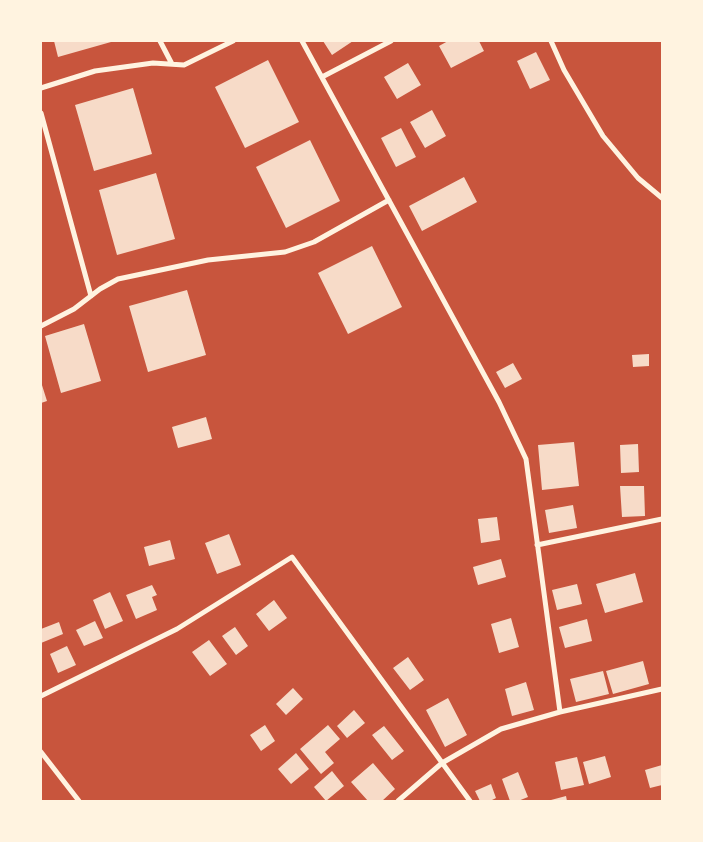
<!DOCTYPE html>
<html>
<head>
<meta charset="utf-8">
<style>
  body { margin:0 }
  #map { position:relative; width:703px; height:842px; overflow:hidden; background:#c8553d; font-family:"Fira Sans Condensed",sans-serif }
  canvas { display:block }
  .frame { position:absolute; inset:0; border:42px solid #fff3e0; pointer-events:none }
</style>
</head>
<body>
<div id="map">
<canvas width="703" height="842"></canvas>
<div class="frame"></div>
</div>
<script>
const ctx = document.querySelector('canvas').getContext('2d');
ctx.lineJoin = 'round';
function fillPath(path, color) { ctx.fillStyle = color; ctx.fill(path, 'evenodd'); }
function strokePath(path, color, width, dash) { ctx.strokeStyle = color; ctx.lineWidth = width; ctx.lineCap = dash ? 'butt' : 'round'; ctx.setLineDash(dash || []); ctx.stroke(path); }
const building = new Path2D(`
  M54,41H111V42L58,57Z
  M323,41H353L332,55Z
  M448,41H479L484,51L451,68L439,46Z
  M536,52L550,80L530,89L517,61Z
  M268,60L299,122L245,148L215,87Z
  M408,63L421,85L397,99L384,77Z
  M133,88L152,154L94,171L75,105Z
  M432,110L446,136L425,148L410,122Z
  M401,128L416,157L396,167L381,138Z
  M310,140L340,201L286,228L256,167Z
  M156,173L175,239L117,255L99,190Z
  M464,177L477,202L422,231L409,206Z
  M372,246L402,307L348,334L318,273Z
  M187,290L206,355L148,372L129,306Z
  M84,324L101,381L61,393L45,336Z
  M649,354V366L633,367L632,355Z
  M513,363L522,379L505,388L496,372Z
  M41,382L47,401L41,403Z
  M206,417L212,439L178,448L172,427Z
  M574,442L579,486L542,490L538,445Z
  M638,444L639,472L621,473L620,445Z
  M620,486H644L645,516L622,517Z
  M573,505L577,528L549,533L545,510Z
  M497,517L500,540L481,543L478,519Z
  M229,534L241,565L217,574L205,543Z
  M170,540L175,559L149,566L144,547Z
  M501,559L506,577L478,585L473,567Z
  M635,573L643,602L605,613L596,584Z
  M577,584L582,604L557,610L552,590Z
  M152,585L157,595L152,597L157,610L136,619L126,595Z
  M110,592L123,621L105,629L93,600Z
  M274,600L287,618L269,631L256,614Z
  M511,618L519,647L499,653L491,624Z
  M587,619L592,641L565,648L559,627Z
  M95,621L103,638L84,646L76,630Z
  M59,622L63,634L41,643V629Z
  M235,627L248,646L236,655L222,636Z
  M209,640L227,664L210,676L192,652Z
  M67,646L76,665L58,673L50,654Z
  M408,657L424,680L410,690L393,668Z
  M643,661L649,684L613,694L606,671Z
  M603,671L609,694L576,702L570,679Z
  M526,682L534,710L512,716L505,689Z
  M293,688L303,699L286,715L276,704Z
  M448,698L467,735L445,747L426,710Z
  M354,710L365,723L347,738L337,726Z
  M265,725L275,741L261,751L250,735Z
  M328,725L340,739L325,752L334,763L321,774L300,749Z
  M384,726L404,751L392,760L372,735Z
  M296,753L309,769L291,784L278,769Z
  M605,756L611,777L589,784L583,762Z
  M577,757L584,785L561,790L555,762Z
  M373,763L395,789L382,801H368L351,782Z
  M662,765V785L650,788L645,770Z
  M332,771L344,786L326,801L314,787Z
  M518,772L528,797L518,801H510L502,779Z
  M491,784L496,798L490,801H480L475,791Z
  M566,796L567,801H551V800Z`);
const minor = new Path2D(`
  M160,41L172,64
  M302,41L499,402L526,459L560,712
  M551,41L564,70L603,136L638,178L662,198
  M322,77L391,41
  M41,88L95,71L153,63L184,65L233,41
  M41,113L91,296
  M41,326L74,309L100,289L118,279L208,260L285,252L314,242L389,200
  M537,545L662,519
  M41,696L177,629L292,557L470,801
  M41,752L79,801
  M398,801L442,763L501,729L560,712L662,689`);
fillPath(building, '#f7dbc8');
strokePath(minor, '#fff3e0', 5);
</script>
</body>
</html>
